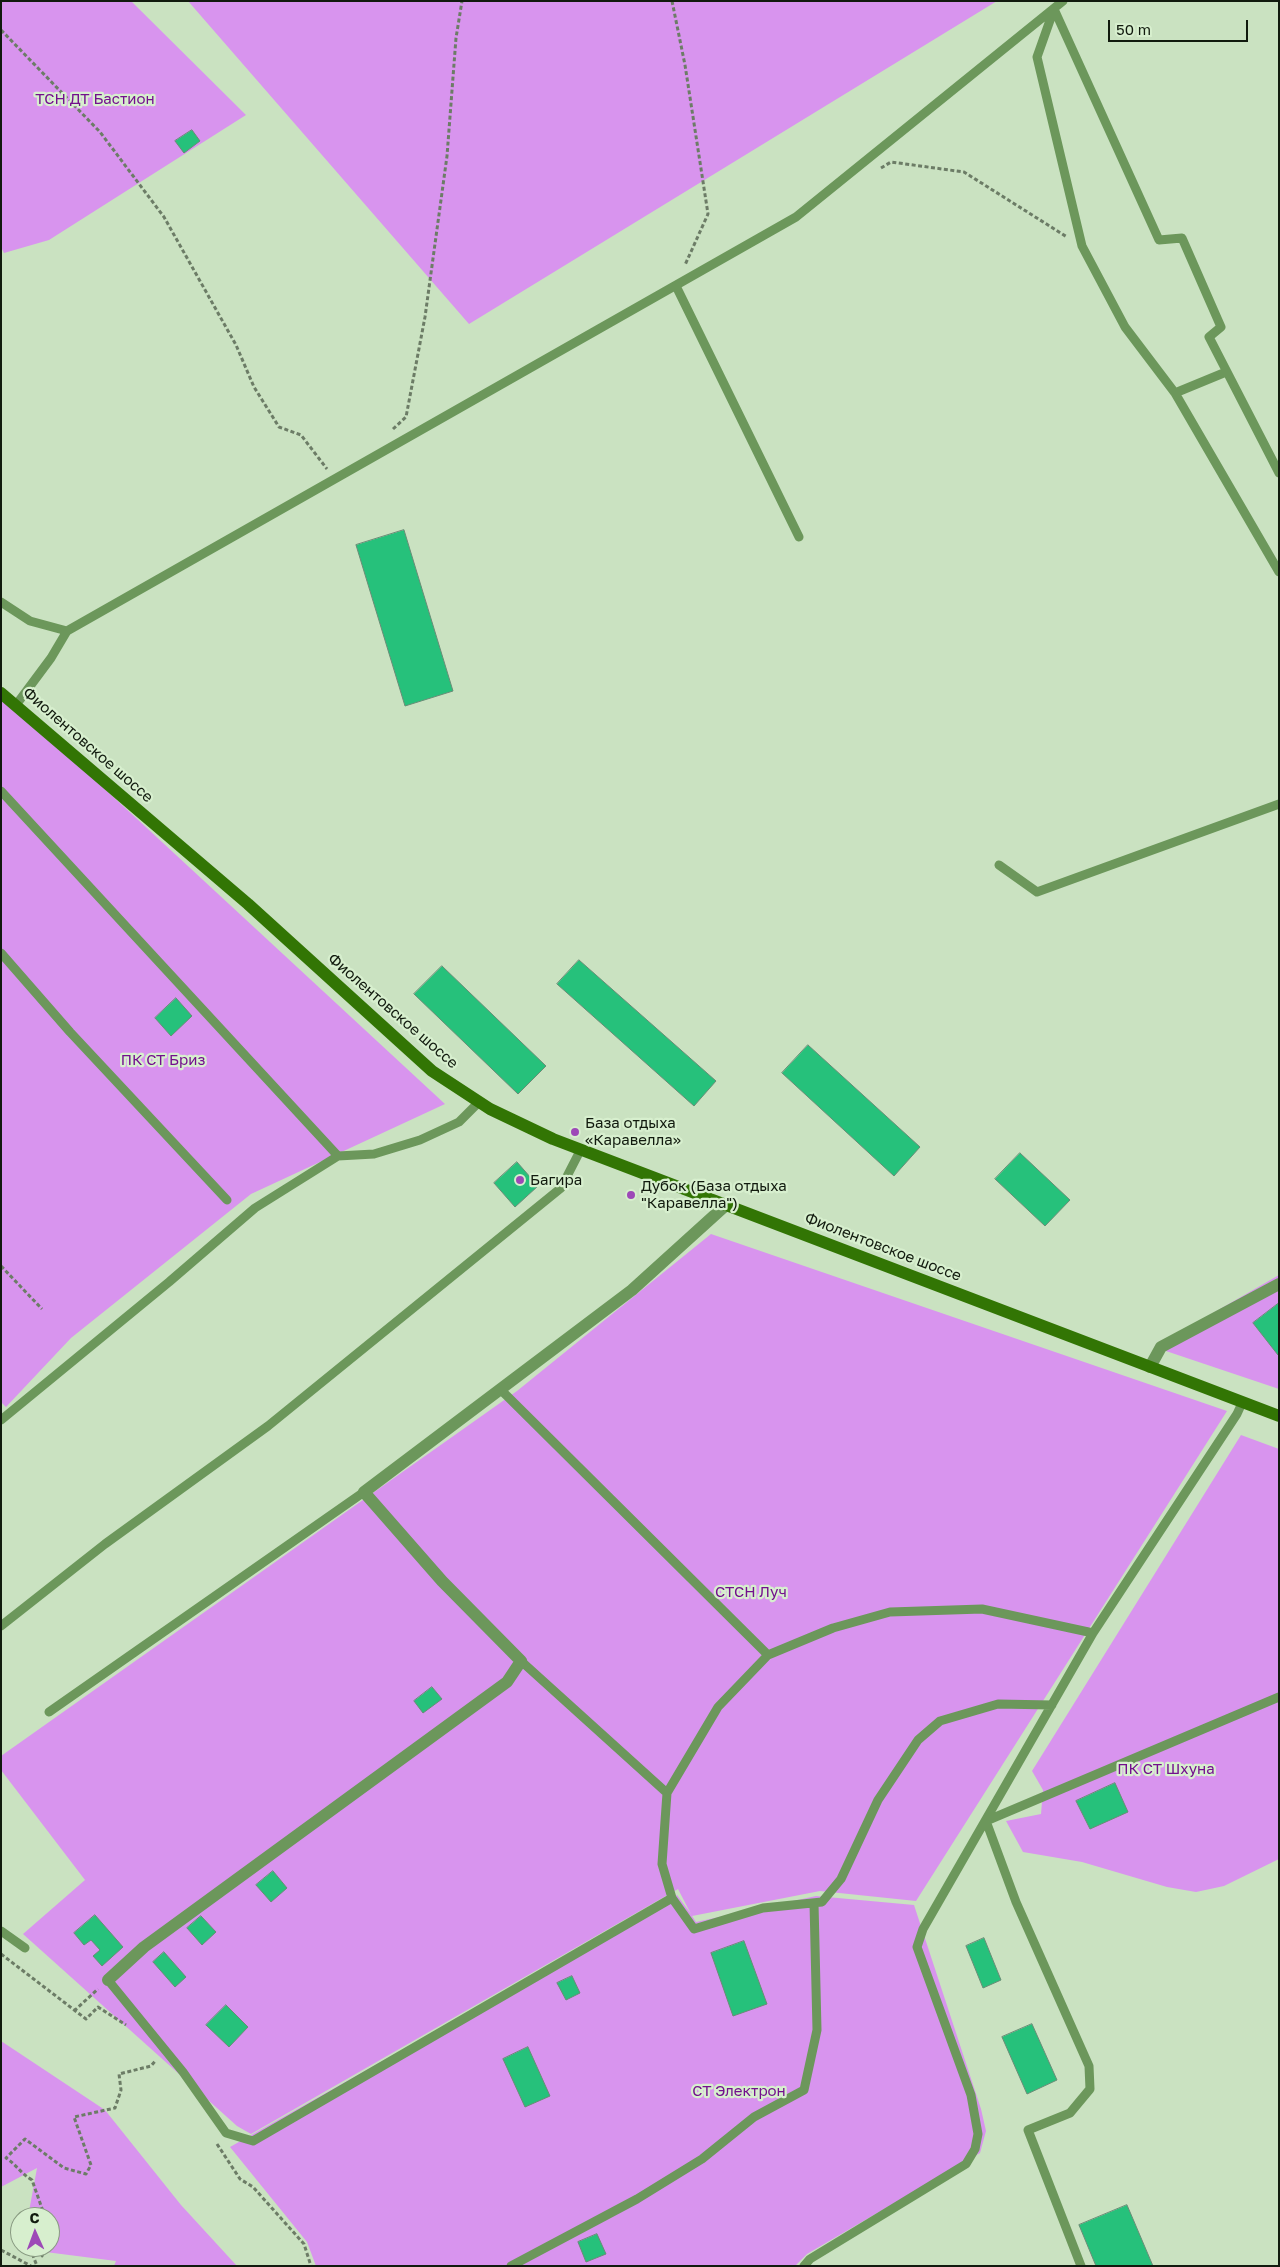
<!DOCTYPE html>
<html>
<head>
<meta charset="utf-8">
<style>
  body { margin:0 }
  #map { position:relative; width:1280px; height:2267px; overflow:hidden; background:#cae2c1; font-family:"Golos Text",sans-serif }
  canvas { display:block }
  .frame { position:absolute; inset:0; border:2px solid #111a0e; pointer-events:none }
  .north { position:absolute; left:10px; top:2207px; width:50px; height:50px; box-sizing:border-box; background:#d7efce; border:1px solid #889a81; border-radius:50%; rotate:358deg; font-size:14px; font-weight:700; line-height:20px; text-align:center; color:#111a0e }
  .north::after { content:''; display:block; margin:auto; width:18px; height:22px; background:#9d49b7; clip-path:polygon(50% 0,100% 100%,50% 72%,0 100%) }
  .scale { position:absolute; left:1108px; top:20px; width:140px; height:22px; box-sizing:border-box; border:2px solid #111a0e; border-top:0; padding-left:6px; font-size:15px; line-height:18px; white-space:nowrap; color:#111a0e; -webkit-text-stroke:4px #d7efce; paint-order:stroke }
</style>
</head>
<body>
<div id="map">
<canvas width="1280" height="2267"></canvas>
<div class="frame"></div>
<div class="north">С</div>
<div class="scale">50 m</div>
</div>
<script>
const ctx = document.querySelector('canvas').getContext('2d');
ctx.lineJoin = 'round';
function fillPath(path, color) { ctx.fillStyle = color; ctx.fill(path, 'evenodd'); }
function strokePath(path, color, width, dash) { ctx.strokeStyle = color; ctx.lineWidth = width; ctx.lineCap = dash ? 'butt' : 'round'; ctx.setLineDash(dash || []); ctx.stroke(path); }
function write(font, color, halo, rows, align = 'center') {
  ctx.font = font + ' "Golos Text",sans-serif'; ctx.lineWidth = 4.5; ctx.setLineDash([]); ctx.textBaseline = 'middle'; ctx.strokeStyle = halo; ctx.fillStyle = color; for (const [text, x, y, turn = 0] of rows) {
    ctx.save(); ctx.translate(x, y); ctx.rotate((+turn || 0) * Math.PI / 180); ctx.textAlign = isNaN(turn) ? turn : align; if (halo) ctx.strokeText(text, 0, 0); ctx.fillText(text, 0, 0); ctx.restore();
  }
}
const green = new Path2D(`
  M1,1H131L246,115L49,240L4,253L1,247Z
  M188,1H997L469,324Z
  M1,693L445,1104L251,1194L71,1338L6,1407L1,1402Z
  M711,1234L1227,1411L916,1901L820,1891L692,1916L696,1922L816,1896L914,1905L981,2109L986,2131L980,2153L807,2254L795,2266H316L307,2242L230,2147L677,1895L691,1914L678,1889L251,2134L237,2126L23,1934L85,1880L1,1770V1756L517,1391Z
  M1279,1275V1389L1154,1347Z
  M1241,1435L1279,1449V1859L1224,1886L1196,1892L1167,1887L1082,1862L1023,1852L1006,1821L1041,1814L1043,1790L1032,1771Z
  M1,2041L105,2110L181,2205L237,2266H114L116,2261L22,2249L23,2247H50V2217H28L37,2168L1,2187Z`);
const building = new Path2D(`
  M192,130L200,141L184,153L175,141Z
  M404,530L453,691L405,706L356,545Z
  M579,960L716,1081L694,1106L557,984Z
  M442,966L546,1066L518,1094L414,994Z
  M176,998L192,1016L171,1036L155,1018Z
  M808,1045L920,1147L894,1176L782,1073Z
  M1020,1153L1070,1200L1045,1226L995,1179Z
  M517,1162L538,1186L515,1207L494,1183Z
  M1279,1303V1355H1278L1253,1323Z
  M432,1687L442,1699L423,1713L414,1701Z
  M1115,1783L1128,1812L1090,1829L1076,1801Z
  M273,1871L287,1888L271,1902L256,1885Z
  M95,1915L123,1947L102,1966L93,1956L100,1950L91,1940L84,1945L74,1933Z
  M201,1916L216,1932L202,1945L187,1928Z
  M984,1938L1001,1980L983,1988L966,1946Z
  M744,1941L767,2004L733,2016L711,1953Z
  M164,1952L186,1977L175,1987L153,1962Z
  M572,1976L580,1993L566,2000L557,1983Z
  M226,2005L248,2027L229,2047L206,2025Z
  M1032,2024L1057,2080L1027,2094L1002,2037Z
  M528,2047L550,2096L525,2107L503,2059Z
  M1127,2205L1153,2266H1096L1079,2225Z
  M597,2234L606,2254L586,2262L578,2242Z`);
const path = new Path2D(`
  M672,1L685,65L708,214L685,265
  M1,30L100,132L164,217L236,345L254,387L279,427L301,435L327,469
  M881,168L891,162L964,172L1067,237
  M393,429L406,417L425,317L447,156L456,38L462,1
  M1,1266L42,1309
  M1,1954L86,2019L98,2007L126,2025
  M74,2011L98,1989
  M217,2144L240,2179L253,2187L304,2244L311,2266
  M45,2217L32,2180C20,2173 17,2165 6,2158L25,2139L64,2168L86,2174L91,2165L74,2117L115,2108L121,2090L119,2074L151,2066L156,2060
  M50,2227V2234
  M32,2247L42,2256L45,2247
  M30,2248L37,2266
  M1,2250L31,2266`);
const lane = new Path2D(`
  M1054,9L1037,57L1082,246L1125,327L1175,393L1279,572
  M1054,9L1159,240L1182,238L1221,327L1209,337L1279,473
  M676,286L799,537
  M1175,393L1226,372
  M1,602L30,621L67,631
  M16,705L51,658L67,631L796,217L1063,1
  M1,791L338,1156L374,1154L420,1140L459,1122L479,1102
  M999,865L1037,892L1279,804
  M1,953L70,1032L227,1200
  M500,1389L768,1655
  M1,1420L169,1282L255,1208L338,1156
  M1,1626L105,1544L268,1426L561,1188L581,1149
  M521,1661L667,1793
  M1052,1705L998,1704L940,1721L918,1740L878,1800L841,1879L822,1902L763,1908L694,1929L672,1898L662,1864L667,1793L718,1707L768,1655L833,1628L890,1612L982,1609L1093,1633
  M49,1712L364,1492
  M1,1931L25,1948
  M108,1980L183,2072L226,2133L253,2141L672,1898
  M511,2266L637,2199L702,2159L754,2117L804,2090L817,2030L814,1903
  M804,2266L810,2259L966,2164L975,2149L978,2134L971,2095L917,1947L923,1929L1093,1633L1237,1414L1242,1403
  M1081,2266L1028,2130L1070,2113L1090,2089L1089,2066L1016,1902L986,1821L1279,1697`);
const street = new Path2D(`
  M1150,1367L1161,1347L1279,1284
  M108,1980L144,1947L507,1682L521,1661L442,1581L364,1492L632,1290L727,1204`);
const secondary = new Path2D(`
  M1,693L248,904L432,1071L490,1109L553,1139L1279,1416`);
const markers = [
  [575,1132,5,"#9d49b7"],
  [520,1180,5,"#9d49b7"],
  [631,1195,5,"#9d49b7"]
];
const parkNames = [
  ["ТСН ДТ Бастион",95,99],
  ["ПК СТ Бриз",163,1060],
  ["СТСН Луч",751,1592],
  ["ПК СТ Шхуна",1166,1769],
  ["СТ Электрон",739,2091]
];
const streetNames = [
  ["Фиолентовское шоссе",88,745,41],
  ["Фиолентовское шоссе",393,1011,41],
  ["Фиолентовское шоссе",883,1247,21]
];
const poiNames = [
  ["База отдыха",585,1123],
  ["«Каравелла»",585,1140],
  ["Багира",530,1180],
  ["Дубок (База отдыха",641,1186],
  ["\"Каравелла\")",641,1203]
];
fillPath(green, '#d894ee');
fillPath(building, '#26c17b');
strokePath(building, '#698c76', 1);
strokePath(path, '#6c7c66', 3, [4, 2.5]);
strokePath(lane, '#6c975b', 9);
strokePath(street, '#6c975b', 12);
strokePath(secondary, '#327504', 12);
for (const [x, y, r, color] of markers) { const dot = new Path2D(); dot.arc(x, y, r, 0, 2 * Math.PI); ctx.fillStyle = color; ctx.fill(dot); strokePath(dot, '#d7efce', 2); }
write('15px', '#730f8d', '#d7efce', parkNames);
write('15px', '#111a0e', '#d7efce', streetNames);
write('15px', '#111a0e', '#d7efce', poiNames, 'left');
</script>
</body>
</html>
